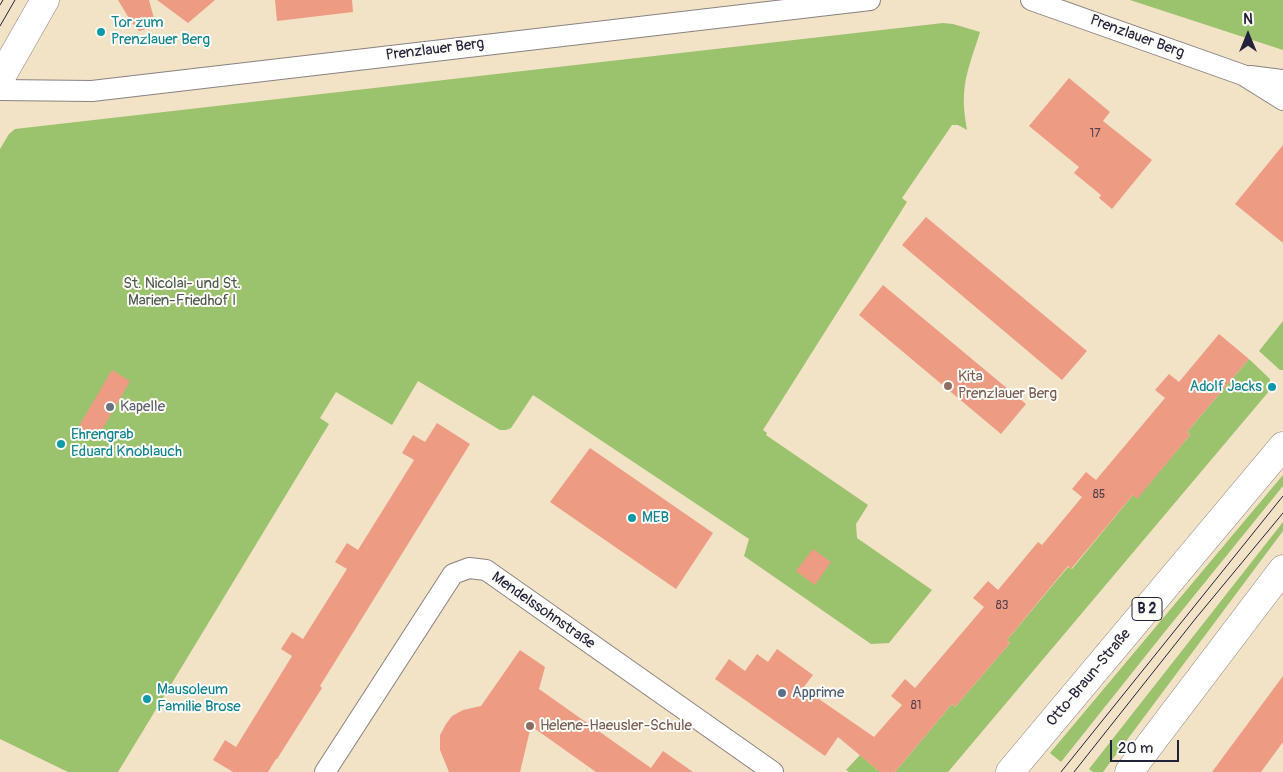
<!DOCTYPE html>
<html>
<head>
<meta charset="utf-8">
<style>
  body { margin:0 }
  #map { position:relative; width:1283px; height:772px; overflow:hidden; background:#f2e2c6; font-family:Pangolin,sans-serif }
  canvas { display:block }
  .north { position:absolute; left:1223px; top:10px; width:50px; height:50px; -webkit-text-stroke:4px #fdfcf7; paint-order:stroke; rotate:0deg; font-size:14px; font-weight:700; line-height:20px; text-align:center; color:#22223b }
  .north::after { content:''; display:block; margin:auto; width:18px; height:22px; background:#22223b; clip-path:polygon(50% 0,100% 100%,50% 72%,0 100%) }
  .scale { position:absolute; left:1110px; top:740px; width:69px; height:22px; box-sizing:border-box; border:2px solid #22223b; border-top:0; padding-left:6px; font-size:15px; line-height:18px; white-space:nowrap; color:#22223b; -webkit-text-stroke:4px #fdfcf7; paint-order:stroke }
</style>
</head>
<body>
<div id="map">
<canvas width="1283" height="772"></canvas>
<div class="north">N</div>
<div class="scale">20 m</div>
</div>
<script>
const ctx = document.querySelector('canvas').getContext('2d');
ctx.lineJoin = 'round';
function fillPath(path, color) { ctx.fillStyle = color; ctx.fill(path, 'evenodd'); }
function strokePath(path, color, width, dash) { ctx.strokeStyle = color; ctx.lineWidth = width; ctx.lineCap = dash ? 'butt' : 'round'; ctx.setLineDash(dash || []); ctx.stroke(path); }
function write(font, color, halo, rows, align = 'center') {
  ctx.font = font + ' Pangolin,sans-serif'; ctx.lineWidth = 4; ctx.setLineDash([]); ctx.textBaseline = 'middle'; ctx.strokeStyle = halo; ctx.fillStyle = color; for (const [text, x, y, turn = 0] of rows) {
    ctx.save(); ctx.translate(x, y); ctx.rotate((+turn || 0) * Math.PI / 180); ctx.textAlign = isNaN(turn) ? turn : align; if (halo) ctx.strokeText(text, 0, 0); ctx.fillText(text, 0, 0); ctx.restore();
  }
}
const green = new Path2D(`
  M1130,0H1283V50Z
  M943,23L953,24L980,32C974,52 965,73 964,94C963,106 965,118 967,130L958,125H952L902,198L907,202L763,430L767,433L766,435L868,505L856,524L857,538L932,590L889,643L871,644L744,556L749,539L533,395L511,428L506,430H500L418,381L392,425L336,392L320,418L329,424L118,772H68L0,739V149L9,134L15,129Z
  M1283,321V370H1280L1259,351Z
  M1249,359L1270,379V390L948,772H895L952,704L955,707L1010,643L1007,640L1068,567L1072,569L1133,495L1137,498L1190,435L1187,432Z
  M1283,475V486L1163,634L1061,762L1050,753Z
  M1283,522V531L1103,772H1093L1089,769Z
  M860,755L880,772H849L846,770Z`);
const building = new Path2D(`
  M118,0H149L156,26L139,31L130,20Z
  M157,0H215L188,23Z
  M275,0H352L353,12L277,21Z
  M1069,78L1110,112L1103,121L1152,160L1112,209L1099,198L1101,195L1074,173L1079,167L1029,126Z
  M1283,145V243L1235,204Z
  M926,217L1087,351L1062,380L902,245Z
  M883,285L1026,404L1001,434L859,315Z
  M1219,334L1249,359L1187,432L1190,435L1137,499L1133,495L1071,569L1068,566L1007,640L1010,643L955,707L952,704L895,772H880L838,737L825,756L715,679L729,659L745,671L757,654L768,662L777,649L813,675L803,688L874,737L902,705L891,696L905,679L915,688L984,607L973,598L988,581L998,590L1038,542L1042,545L1082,497L1072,489L1086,472L1096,480L1165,398L1155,390L1169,374L1179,382Z
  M112,370L130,381L95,442L76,431Z
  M437,423L470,444L320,686L322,688L277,759H276L268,772H233L213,760L225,740L236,747L292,656L281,649L292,632L303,639L347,569L335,562L347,543L358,550L414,460L402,453L413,435L425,442Z
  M590,448L713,533L676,589L550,502Z
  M813,549L831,562L815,585L796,571Z
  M520,650L545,667L539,689L651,768L663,751L693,772H596L531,726L520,772H449L440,750V735L446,724L452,716L463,710L481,706Z
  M1283,676V742L1261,772H1212Z`);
const minor = new Path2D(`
  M1031,0L1243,75L1283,100
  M1250,76L1283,80
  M0,90L92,91L870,0
  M325,772L453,574L469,568L486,570L773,772`);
const primary = new Path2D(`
  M0,79L45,0
  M1010,772L1283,446
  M1129,772L1283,569`);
const tram = new Path2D(`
  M0,5L3,0
  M0,26L15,0
  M1061,772L1283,496
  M1074,772L1196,618L1283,513`);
const markers = [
  [101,32,5,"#0f9aa8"],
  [948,386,5,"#8d6e63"],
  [1272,387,5,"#0f9aa8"],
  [110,407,5,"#6b7280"],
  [61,444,5,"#0f9aa8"],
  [632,518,5,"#0f9aa8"],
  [782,693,5,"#5c6f8a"],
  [147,699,5,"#0f9aa8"],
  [530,726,5,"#8d6e63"]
];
const numberNames = [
  ["17",1095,134],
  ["85",1099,495],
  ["83",1002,606],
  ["81",916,706]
];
const shields = [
  [1147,609,30]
];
const shieldNames = [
  ["B 2",1147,609]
];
const cultureNames = [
  ["Tor zum",111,23],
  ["Prenzlauer Berg",111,40],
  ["Adolf Jacks",1262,387,"right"],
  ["Ehrengrab",71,435],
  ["Eduard Knoblauch",71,452],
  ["MEB",642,518],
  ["Mausoleum",157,690],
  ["Familie Brose",157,707]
];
const streetNames = [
  ["Prenzlauer Berg",1137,37,20],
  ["Prenzlauer Berg",435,50,-7],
  ["Mendelssohnstraße",543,611,35],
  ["Otto-Braun-Straße",1089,678,-50]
];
const parkNames = [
  ["St. Nicolai- und St.",182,284],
  ["Marien-Friedhof I",182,301]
];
const educationNames = [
  ["Kita",958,377],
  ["Prenzlauer Berg",958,394],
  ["Helene-Haeusler-Schule",540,726]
];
const worshipNames = [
  ["Kapelle",120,407]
];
const serviceNames = [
  ["Apprime",792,693]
];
fillPath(green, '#9bc26d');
fillPath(building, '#ee9b84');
strokePath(minor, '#8a8280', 22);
strokePath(primary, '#8a8280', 29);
strokePath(minor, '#fff', 20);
strokePath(primary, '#fff', 28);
strokePath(tram, '#22223b', 1);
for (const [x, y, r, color] of markers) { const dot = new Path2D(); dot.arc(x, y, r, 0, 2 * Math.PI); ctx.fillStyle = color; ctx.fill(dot); strokePath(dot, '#fdfcf7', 2); }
write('12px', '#55404d', null, numberNames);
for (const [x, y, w] of shields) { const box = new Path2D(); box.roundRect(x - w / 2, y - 11.5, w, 23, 4); ctx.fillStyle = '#fdfcf7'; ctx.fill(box); strokePath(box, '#22223b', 1); }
write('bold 14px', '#22223b', null, shieldNames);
write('15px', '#0d838f', '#fdfcf7', cultureNames, 'left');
write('15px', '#22223b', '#fdfcf7', streetNames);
write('15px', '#4c5a4c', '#fdfcf7', parkNames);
write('15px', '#785e54', '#fdfcf7', educationNames, 'left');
write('15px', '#5b616d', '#fdfcf7', worshipNames, 'left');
write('15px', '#4e5e75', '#fdfcf7', serviceNames, 'left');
</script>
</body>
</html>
